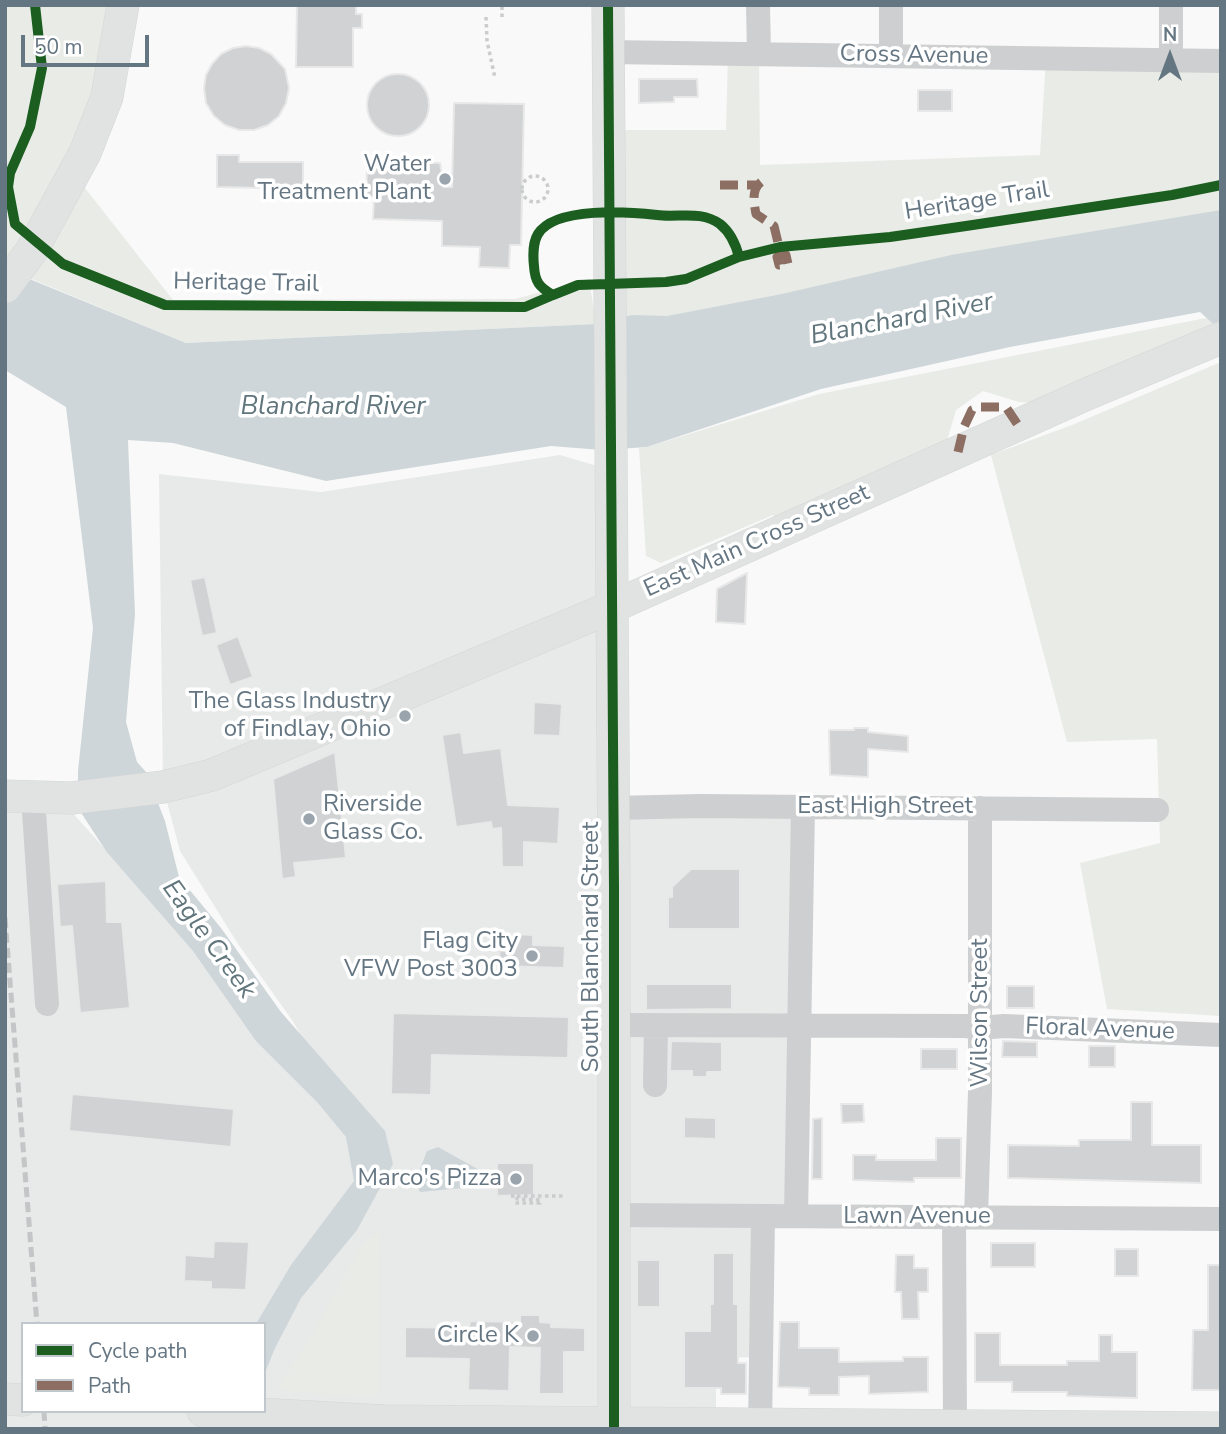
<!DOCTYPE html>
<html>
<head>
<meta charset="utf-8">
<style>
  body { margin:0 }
  #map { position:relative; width:1226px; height:1434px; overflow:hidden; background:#f9f9f9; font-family:"Nunito Sans",sans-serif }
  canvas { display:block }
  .frame { position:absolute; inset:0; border:7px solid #657683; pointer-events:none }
  .legend { position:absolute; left:21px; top:1322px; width:245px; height:91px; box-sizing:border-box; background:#fff; border:2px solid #c1c8cd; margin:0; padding:9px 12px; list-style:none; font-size:21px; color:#657683 }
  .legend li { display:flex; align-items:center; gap:14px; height:35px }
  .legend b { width:35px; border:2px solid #c1c8cd }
  .north { position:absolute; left:1135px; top:21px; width:70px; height:70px; -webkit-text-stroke:5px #fff; paint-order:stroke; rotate:0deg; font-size:19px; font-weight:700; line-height:28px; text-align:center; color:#657683 }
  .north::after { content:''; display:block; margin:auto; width:24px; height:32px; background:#657683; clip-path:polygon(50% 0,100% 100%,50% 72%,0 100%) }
  .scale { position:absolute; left:21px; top:35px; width:128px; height:32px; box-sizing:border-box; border:4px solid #657683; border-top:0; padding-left:9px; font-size:21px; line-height:24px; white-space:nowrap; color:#657683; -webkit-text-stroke:5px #fff; paint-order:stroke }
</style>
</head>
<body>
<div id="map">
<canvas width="1226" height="1434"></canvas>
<div class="frame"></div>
<ul class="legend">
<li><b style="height:9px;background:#1b5e20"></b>Cycle path</li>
<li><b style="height:9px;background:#8d6e63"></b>Path</li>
</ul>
<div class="north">N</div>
<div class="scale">50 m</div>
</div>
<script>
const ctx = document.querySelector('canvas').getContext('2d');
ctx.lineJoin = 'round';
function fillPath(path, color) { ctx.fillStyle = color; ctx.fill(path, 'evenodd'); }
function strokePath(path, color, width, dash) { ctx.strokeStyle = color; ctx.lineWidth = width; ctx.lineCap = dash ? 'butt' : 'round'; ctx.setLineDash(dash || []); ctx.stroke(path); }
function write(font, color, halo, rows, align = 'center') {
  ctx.font = font + ' "Nunito Sans",sans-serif'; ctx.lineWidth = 7; ctx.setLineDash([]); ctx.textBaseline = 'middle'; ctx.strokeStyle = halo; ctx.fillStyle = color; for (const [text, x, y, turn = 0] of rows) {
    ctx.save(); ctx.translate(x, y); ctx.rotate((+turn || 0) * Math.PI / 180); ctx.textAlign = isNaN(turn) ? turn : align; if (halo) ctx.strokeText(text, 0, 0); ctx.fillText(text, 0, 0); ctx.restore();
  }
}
const built = new Path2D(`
  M560,455L611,470L614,808L803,807L796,1216H764L762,1357L716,1358V1429H5V796L59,798L340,1109L294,1023L238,944L180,851L163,787L159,474L321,492ZM23,1324H264V1411H23Z`);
const green = new Path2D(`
  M5,5H123L68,181L85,188L173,300L515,299L589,279L596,324L186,343L5,268Z
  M728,53H759L760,165L1040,155L1046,58L1221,61V256L610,365L609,130H726Z
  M1206,318L1218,327L1034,403L1019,402L983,391L956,410L947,441L776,521L773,515L661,563L646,556L639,448L647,447L819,394Z
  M1221,362V1016L1107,1009L1080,863L1160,843L1157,739L1067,742L991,455L1072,425Z
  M379,1232L378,1396L287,1392L278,1388L311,1336L363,1244Z`);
const water = new Path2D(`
  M1221,210V331L1200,312L1010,347L821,389L647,447L602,450L551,446L326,481L173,443L128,440L135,614L126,722L137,762L146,772L165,821L179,877L221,928L281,1012L385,1131L393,1164L357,1230L301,1298L275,1348L264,1375V1324H256L291,1265L354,1181L346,1137L318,1103L256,1041L193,951L106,851L78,808V771L93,628L66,407L5,370V269L186,343L596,324L632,315L667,316L782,294L951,255Z
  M438,1147L483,1172V1186L420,1192L415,1182L427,1151Z`);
const building = new Path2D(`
  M297,5H356V14H362V28H353V67H296Z
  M246,46L259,48L271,54L285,69L289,88L286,103L279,116L268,125L254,130H239L225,125L214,116L206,103L204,88L206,75L212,64L221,54L233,48Z
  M367 105a31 31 0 1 1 62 0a31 31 0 1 1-62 0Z
  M639,79H697L698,97H674V102L639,103Z
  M918,90H952V111H918Z
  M454,103L524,104L521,245H510L509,268L479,267L480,247L442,246V221L373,219L374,197H366L367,169H375V162L440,163L444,187H452Z
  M217,155H239V162H303V196H263V188L217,187Z
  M747,573L745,624L716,622L717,589Z
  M205,577L217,633L202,636L190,580Z
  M238,636L253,677L230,685L216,645Z
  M534,702L562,704L560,736L533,735Z
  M854,728H868V732L908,736V752L868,749V777L830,775L829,730H854Z
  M461,732L464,753L501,748L508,805L560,807L558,844L524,842V867H502L501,828L492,829L491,822L456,827L442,735Z
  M335,752L346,858L294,863L296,877L282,879L273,779Z
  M691,869H740V929H668V897H672V887Z
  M106,881L107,922H122L130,1008L80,1013L72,926L60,927L57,884Z
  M500,933L533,935V945L565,946L564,968L499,966Z
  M646,984H732V1009L646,1010Z
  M1007,986H1034V1008H1007Z
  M393,1013L569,1017L568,1058L432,1055L431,1095L391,1094Z
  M671,1041L722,1042V1072H707V1077H692V1071H670Z
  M1003,1041L1037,1042V1057H1002Z
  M1089,1046H1115V1067H1089Z
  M921,1049H957V1069H921Z
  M72,1094L234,1109L231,1147L69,1131Z
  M1131,1102H1152V1145H1201V1183L1008,1178V1145L1079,1146V1140H1131Z
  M841,1104H863L864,1122L842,1123Z
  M684,1117L716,1118V1139L684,1138Z
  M822,1118V1179H812L813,1119Z
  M936,1138H961V1178H914V1182L853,1180V1155H876V1160H936Z
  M497,1163H534V1195L497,1196Z
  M214,1241L249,1242L246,1290L211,1289V1282L184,1281L185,1255L213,1257Z
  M991,1243H1035V1267H991Z
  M1115,1249H1138V1276H1115Z
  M713,1253H734V1304H738V1363H746V1394H721V1388H684V1331H710V1304H713Z
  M896,1255H914V1268H928V1292H918L919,1319H902L901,1292H895Z
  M637,1260H660V1307H637Z
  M1208,1265H1221V1390H1192L1193,1330H1208Z
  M520,1315H540V1322L551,1323V1327L585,1328V1352H564V1394H539L540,1348L510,1347L509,1391L468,1390L469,1359L405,1358V1327L469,1328L470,1321L520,1322Z
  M780,1322H799V1348H839V1362L903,1361V1357H928V1392L869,1394V1376L839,1377V1395H809V1388L778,1387Z
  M975,1333H1000V1365H1067V1361H1099V1335H1112V1352H1137V1398L1067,1396V1392H1012V1382H975Z`);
const path = new Path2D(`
  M486,17L487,41L495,78
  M502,17V5
  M522 189a13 13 0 1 1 26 0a13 13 0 1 1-26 0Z
  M511,1196H517V1199L540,1200V1203H517V1207
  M517,1196H563`);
const minor = new Path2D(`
  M758,5L759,53
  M1171,5V61
  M608,52L1221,61
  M891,55V5
  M33,797L47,1004
  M614,808L700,806L1157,810
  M614,1025L966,1026L980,1028L1004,1026L1221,1035
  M655,1085L656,1025
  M613,1215L1221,1219
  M796,1216L803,807
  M954,1217L955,1429
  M976,1217L980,1092V808
  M760,1429L763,1216`);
const major = new Path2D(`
  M608,5L614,887V1429
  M5,287L32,250L85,153L107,97L123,5
  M5,796L72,798L163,787L212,775L612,607L1087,394L1221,338
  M5,1399L23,1400
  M203,1411L384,1421L1221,1428`);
const rail = new Path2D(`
  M5,918L37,1324
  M44,1411L45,1429`);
const quiet = new Path2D(`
  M761,182C751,190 754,203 756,214L774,226L781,255L777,257L779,265L788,264L786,255H781
  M720,185H757
  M958,452L964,427L972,410L981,407H1006L1018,425`);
const cycleway = new Path2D(`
  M35,5L42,68L30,127L10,173L8,187L15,224L63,264L165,305L525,307L553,295C539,287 535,282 534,266C533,257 533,242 538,234C555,206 630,212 657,215C678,218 701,210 720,224C730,232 736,245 739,257L780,247L890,237L966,226L1172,195L1221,185
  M608,5L614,887V1429
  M553,295L578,285L666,282L686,279L739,257`);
const markers = [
  [445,179,7,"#99a4ac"],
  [405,716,7,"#99a4ac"],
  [309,819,7,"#99a4ac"],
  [532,956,7,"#99a4ac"],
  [516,1179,7,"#99a4ac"],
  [533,1336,7,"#99a4ac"]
];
const streetNames = [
  ["Cross Avenue",914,56,1],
  ["Heritage Trail",977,202,-9],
  ["Heritage Trail",246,284,1],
  ["East Main Cross Street",757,542,-24],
  ["East High Street",885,807],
  ["South Blanchard Street",592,947,-90],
  ["Wilson Street",981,1013,-90],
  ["Floral Avenue",1100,1030,2],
  ["Lawn Avenue",917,1217]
];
const poiNames = [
  ["Water",431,165],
  ["Treatment Plant",431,193],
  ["The Glass Industry",391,702],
  ["of Findlay, Ohio",391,730],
  ["Riverside",323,805,"left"],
  ["Glass Co.",323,833,"left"],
  ["Flag City",518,942],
  ["VFW Post 3003",518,970],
  ["Marco's Pizza",502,1179],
  ["Circle K",519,1336]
];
const waterNames = [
  ["Blanchard River",902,320,-11],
  ["Blanchard River",333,408],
  ["Eagle Creek",208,940,54]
];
fillPath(built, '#e8e9e9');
fillPath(green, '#e8ebe6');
fillPath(water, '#ced6d9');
fillPath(building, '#d0d2d3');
strokePath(building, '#e8e8e8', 2);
strokePath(major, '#d5d6d7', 33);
strokePath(path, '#cbcccd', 3.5, [3.5, 3.5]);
strokePath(minor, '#cecfd0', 24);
strokePath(major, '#e1e2e2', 32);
strokePath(rail, '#c3c5c6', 5, [10, 5]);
strokePath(quiet, '#8d6e63', 9, [18, 9]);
strokePath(cycleway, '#1b5e20', 10);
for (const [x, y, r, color] of markers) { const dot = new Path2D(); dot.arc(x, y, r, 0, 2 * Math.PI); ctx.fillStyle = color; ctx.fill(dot); strokePath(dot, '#fff', 2.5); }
write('24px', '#657683', '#fff', streetNames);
write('24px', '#657683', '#fff', poiNames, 'right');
write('italic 26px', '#60757c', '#fff', waterNames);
</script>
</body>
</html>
